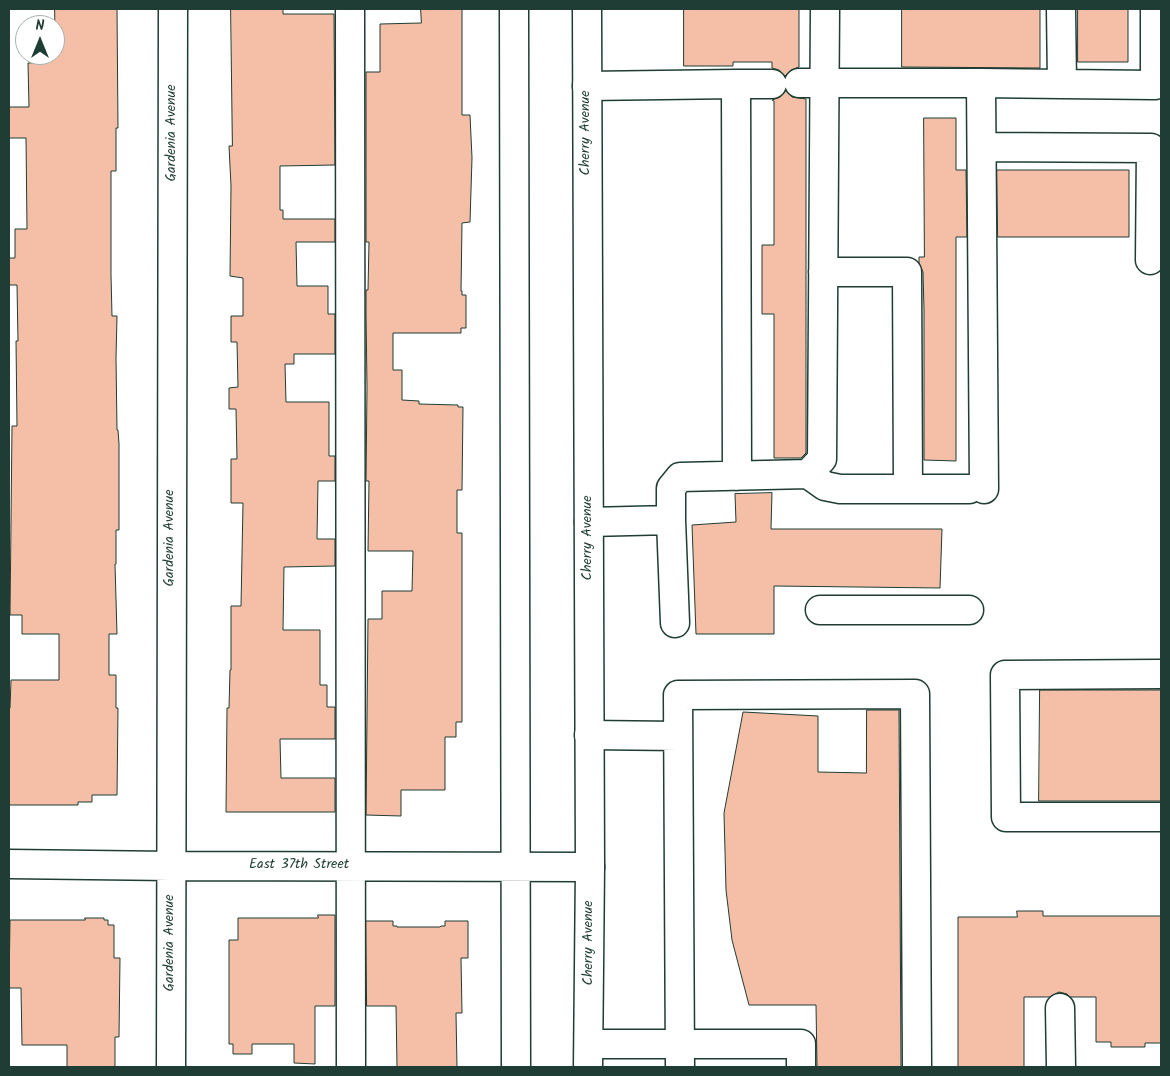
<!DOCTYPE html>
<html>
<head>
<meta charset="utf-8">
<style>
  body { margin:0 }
  #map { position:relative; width:1170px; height:1076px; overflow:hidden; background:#fff; font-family:Kalam,sans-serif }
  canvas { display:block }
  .frame { position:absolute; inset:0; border:10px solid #1f3d34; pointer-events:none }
  .north { position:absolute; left:15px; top:15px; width:50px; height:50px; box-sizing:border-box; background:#fff; border:1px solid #a5b1ae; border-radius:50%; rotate:0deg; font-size:14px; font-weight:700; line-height:20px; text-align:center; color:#1f3d34 }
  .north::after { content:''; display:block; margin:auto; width:18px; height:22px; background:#1f3d34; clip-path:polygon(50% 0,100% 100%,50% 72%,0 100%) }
</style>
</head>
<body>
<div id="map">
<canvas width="1170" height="1076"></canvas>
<div class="frame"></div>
<div class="north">N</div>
</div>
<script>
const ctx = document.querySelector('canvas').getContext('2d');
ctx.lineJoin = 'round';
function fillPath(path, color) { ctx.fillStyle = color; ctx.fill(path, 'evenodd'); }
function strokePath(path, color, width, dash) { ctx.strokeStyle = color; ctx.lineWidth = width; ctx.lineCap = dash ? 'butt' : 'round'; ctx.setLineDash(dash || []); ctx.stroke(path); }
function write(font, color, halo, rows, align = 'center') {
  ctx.font = font + ' Kalam,sans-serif'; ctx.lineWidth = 4; ctx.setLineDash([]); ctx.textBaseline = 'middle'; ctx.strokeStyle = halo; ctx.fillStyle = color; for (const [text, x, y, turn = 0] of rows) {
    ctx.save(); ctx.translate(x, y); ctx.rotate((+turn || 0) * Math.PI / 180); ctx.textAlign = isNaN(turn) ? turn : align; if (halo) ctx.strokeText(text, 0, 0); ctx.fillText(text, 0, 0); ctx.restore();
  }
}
const building = new Path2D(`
  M55,9H117L118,128H116V171H111V275L112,316H117L116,358L117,430H118L119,444V530H116V564H115L117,634H109V675H116V708H118L117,795H92V802H78V805H9V708H10L11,680H59V634H22V615H10L12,426H17L16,341H18L17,285H9V258H15V229H27L26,138H9V107H29L28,63L45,62V55H55Z
  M231,9H283V14H334L335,165L280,166V210H283V219H335V242H296L297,286H328V314H335V354H294V364H285L286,402H329V456H335V481H318L317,539H335V566L284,567L283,630H320V685H327V707H335V739H280L281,778H335V812H226L227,708H229L230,670H231V606H241L243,503H231V459H237L236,409H229V388L238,387L237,342H231V316H243V278L230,276L231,186L229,146H232Z
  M421,9H462V115H470L472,158L470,222L462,223L461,291H462V295H466V328H461V333H393V370H402V400L419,401V404L458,405V407H463L462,490H457V533H462V722H456V737H445V790H401V816L366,815L368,619H382V591H412L413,551H368L369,481H366L367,387L366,314V290H368L369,242H366V72H380V24L421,23Z
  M684,9H799V67L791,70L785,76L779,70L772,68V62H733V66H684Z
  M902,9H1040V68L902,67Z
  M1078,9H1128V62H1078Z
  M786,91L792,97L806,99V453L801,458H774V314H762V245H774V101L772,100L780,97Z
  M924,118H956V170H966L967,237H956V461L924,460V310L923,272L919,263V257H924Z
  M997,170H1129V237H998Z
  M772,493L771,529H942L940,588L774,586V634H696L692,525L736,522L735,494Z
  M1040,690H1161V801H1039Z
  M867,710H899L901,1067H817L816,1005H749L732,940L726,890L724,813L743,712L818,716V772L866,773Z
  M1017,911H1043V916H1161V1043H1145V1047H1111V1042H1096V997H1070L1067,994L1059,992L1050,997H1024V1067H958V917H1017Z
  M318,915H335V1006H315V1064L294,1063V1044H252V1054H233V1044H229V940H238V918H318Z
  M85,918H104V920H108V925H114V958H120L119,1037H115V1067H67V1045H22L21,988H9L10,920H85Z
  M366,921H393V926H397V927H440L441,926H445V921H468V958H461L462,1013H456L457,1067H397L396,1006H367Z`);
const minor = new Path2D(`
  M350,9L351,1067
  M514,9L516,1067
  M799,83H981L984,489
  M981,83L1062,84L1061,9
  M736,84H772
  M1062,84L1155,85V9
  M587,86L736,84L737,476
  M982,147L1151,148L1150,260
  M808,474L825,486L840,489H908L907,272H823
  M908,489H969
  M671,520L675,623
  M589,522L671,520V488L680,477L808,474L822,459L825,9
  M820,610H969
  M1161,674L1005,675L1006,817H1161
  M589,735L678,736
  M9,864L170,866L590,867
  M1060,1008L1061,1067
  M589,1044H801V1067
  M171,1067L173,9
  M680,1067L678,695L915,694L917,1067`);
const major = new Path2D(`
  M587,9L590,867L588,1067`);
const streetNames = [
  ["Gardenia Avenue",173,133,-90],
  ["Cherry Avenue",587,133,-90],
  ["Gardenia Avenue",171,538,-90],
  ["Cherry Avenue",589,538,-90],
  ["East 37th Street",299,866],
  ["Gardenia Avenue",171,943,-90],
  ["Cherry Avenue",590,943,-90]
];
fillPath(building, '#f4bfa6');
strokePath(building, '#1f3d34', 1);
strokePath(minor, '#1f3d34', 31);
strokePath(major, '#1f3d34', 31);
strokePath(minor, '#fff', 28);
strokePath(major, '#fff', 28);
write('14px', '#1f3d34', '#fff', streetNames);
</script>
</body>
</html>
